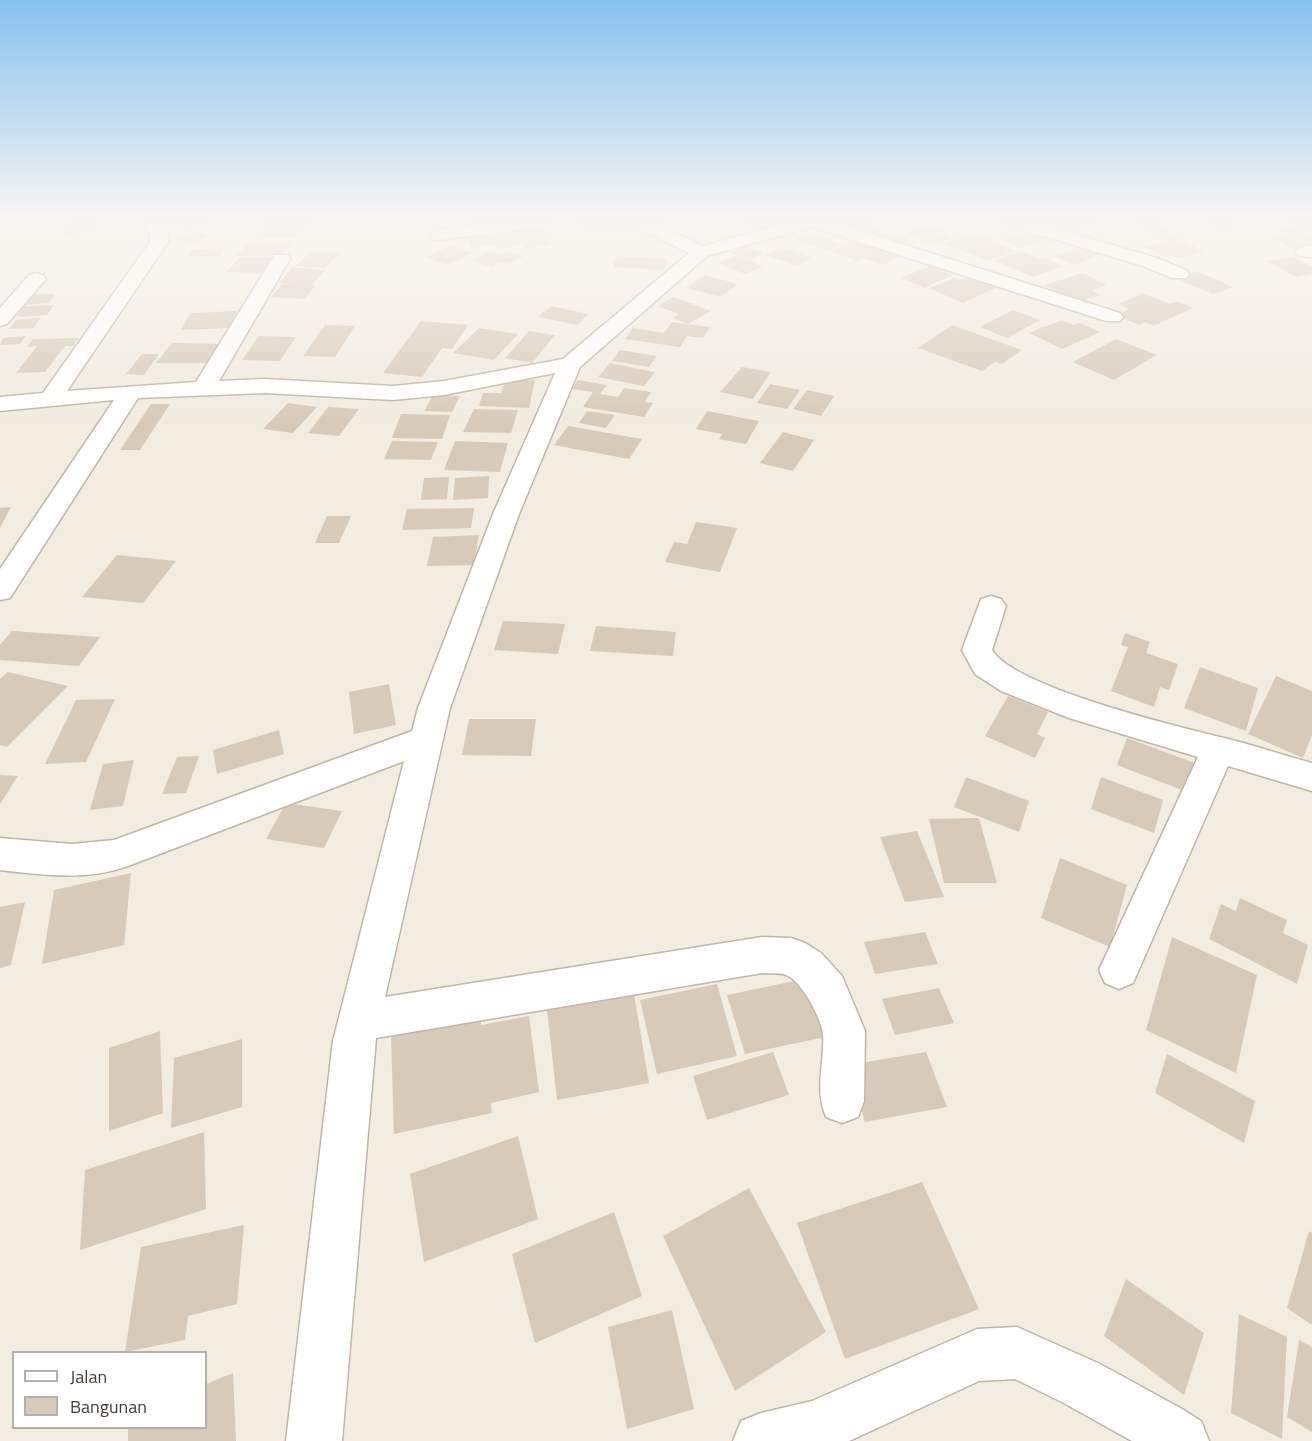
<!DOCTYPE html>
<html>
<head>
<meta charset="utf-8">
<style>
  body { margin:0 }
  #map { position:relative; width:1312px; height:1441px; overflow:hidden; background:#f2ece1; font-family:"Titillium Web",sans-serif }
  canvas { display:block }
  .legend { position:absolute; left:12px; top:1351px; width:195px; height:78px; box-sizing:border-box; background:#fff; border:2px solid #b4b1ad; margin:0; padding:8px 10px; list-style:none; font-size:18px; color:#443c32 }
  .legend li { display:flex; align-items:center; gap:12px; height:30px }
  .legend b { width:30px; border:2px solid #b4b1ad }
</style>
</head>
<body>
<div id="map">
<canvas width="1312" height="1441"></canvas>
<ul class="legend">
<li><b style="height:8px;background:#fff"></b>Jalan</li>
<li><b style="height:16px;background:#d8cab9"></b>Bangunan</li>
</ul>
</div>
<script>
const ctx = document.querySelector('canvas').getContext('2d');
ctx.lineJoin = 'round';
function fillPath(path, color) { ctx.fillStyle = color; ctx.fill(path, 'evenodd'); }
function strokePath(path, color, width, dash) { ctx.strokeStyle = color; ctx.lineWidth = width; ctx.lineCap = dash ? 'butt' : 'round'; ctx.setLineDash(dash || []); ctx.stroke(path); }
const building = new Path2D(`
  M78,222H91L96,229L65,235L60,226Z
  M177,222H204L185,229L171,224Z
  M267,222H308L304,228H262Z
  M578,222H635L639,227L603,232L600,228L584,230Z
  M747,222H770L776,224L765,229Z
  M846,222H865L876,225L865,231L842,224Z
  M1048,222H1097L1069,231Z
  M1134,222H1157L1174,230L1159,234Z
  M1223,222L1239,229L1224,232L1206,223Z
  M1312,222V230L1309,231L1292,223Z
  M929,224L945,231L939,233L951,238L933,245L905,233Z
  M1294,226L1312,235V245L1294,249L1274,238L1289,235L1276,229Z
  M538,227L551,245L525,248L513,231Z
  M875,228L917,242L903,249L860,235Z
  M266,229H300L294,238H260Z
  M511,229L522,245L497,249L494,245L473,248L465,235Z
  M199,231L210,237L189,244L178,238Z
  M1028,232L1045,239L1019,248L1003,240Z
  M810,233L843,244L829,251L796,240Z
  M974,234L994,241L1016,251L987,261L944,243Z
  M858,238L905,253L883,265L864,259L871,254L858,261L830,252Z
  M1176,238L1204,251L1178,258L1171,255L1165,257L1144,247Z
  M249,240L292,241L281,256H237Z
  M451,246L473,253L448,265L426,257Z
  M745,246L765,253L751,260L731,253Z
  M1083,246L1101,253L1075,265L1054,256Z
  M780,247L812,258L797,266L764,255Z
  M224,248L219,256H189L194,249Z
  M311,251L340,253L325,268L296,266Z
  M488,251L502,255L507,251L524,256L509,264L499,262L492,267L472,261Z
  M1022,251L1041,260L1046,258L1063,266L1033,277L993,260Z
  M736,255L763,266L745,274L718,263Z
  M617,256L668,259L664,270L613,267Z
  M240,257H273L261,273L226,272Z
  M1294,257L1312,267V274L1296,277L1267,261Z
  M930,266L952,275L925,288L901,278Z
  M293,267L325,270L312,285H316L305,299L271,297L282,284H292L279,283Z
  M1196,271L1233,287L1213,294L1175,278Z
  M1083,273L1107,285L1091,290L1101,295L1078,302L1044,285Z
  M975,274L1002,285L963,303L929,288L954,278L960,280Z
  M705,275L738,284L721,297L687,288Z
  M1143,293L1170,304L1177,301L1193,308L1153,326L1145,322L1139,325L1116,315L1129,309L1118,304Z
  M55,294L49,303L22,305L29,295Z
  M674,297L711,311L688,324L673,318L679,314L657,306Z
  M54,305L47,315L17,317L24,306Z
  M551,306L589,314L577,325L538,317Z
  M1013,310L1040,320L1007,338L980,327Z
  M237,311L228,328L181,330L190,313Z
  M40,318L34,328L9,329L16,320Z
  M1061,320L1074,325L1080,323L1100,332L1062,349L1029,333Z
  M421,321L468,325L452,349L442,348L422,377L383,373Z
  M672,322L710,327L703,338L687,336L680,347L625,339L633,328L664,333Z
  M325,325L355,326L335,357L303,356Z
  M952,325L1022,350L1002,364L995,362L982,371L918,348Z
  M479,328L518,334L494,360L453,353Z
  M529,331L555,335L532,363L505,358Z
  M26,336L20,344L0,345L3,338Z
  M259,336L296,337L280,361L242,360Z
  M79,338L73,346H65L45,372L16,373L37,346L27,347L33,339Z
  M1116,339L1157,355L1114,380L1073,362Z
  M172,343L224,344L210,363H156Z
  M620,350L657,356L649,367L612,361Z
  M142,354H159L144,375L126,374Z
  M610,363L655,372L644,386L598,377Z
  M742,367L771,372L753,399L720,392Z
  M506,379L535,380L529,408L479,406L483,393H501Z
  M578,380L607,385L600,394L618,397L624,388L651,392L645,402L653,403L644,417L583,407L593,392L572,389Z
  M770,384L800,390L787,409L757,403Z
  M807,390L834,396L821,416L793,409Z
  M433,395L460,396L452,412L424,411Z
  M288,403L317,407L293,433L263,429Z
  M151,404H170L140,450H120Z
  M328,407L359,409L339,436L308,433Z
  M474,409L518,410L511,433L463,432Z
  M587,411L615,415L606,428L579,423Z
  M707,411L759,421L746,444L719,439L722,434L696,429Z
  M401,414L450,415L442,439L392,438Z
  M568,426L642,439L629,459L554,445Z
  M783,432L814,440L793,471L760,463Z
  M392,441L438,442L431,460L384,459Z
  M455,441L508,443L500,472L444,470Z
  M489,476L488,498L453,500L455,478Z
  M449,477L447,499L421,500L424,478Z
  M11,507L0,528V508Z
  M474,508L471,528L402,530L407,509Z
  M327,516H351L339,543H315Z
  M696,522L737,528L720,572L665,562L674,542L687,544Z
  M479,535L474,565L427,566L433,537Z
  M117,555L176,561L143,603L82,597Z
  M503,621L565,624L558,654L494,650Z
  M596,626L676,632L673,656L590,651Z
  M12,631L100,637L79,666L0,660V645Z
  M1125,633L1150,642L1146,653L1178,664L1169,690L1160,687L1154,707L1111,691L1128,647L1121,645Z
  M1200,667L1258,688L1246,731L1184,708Z
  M8,672L68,686L7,747L0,745V679Z
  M1276,676L1312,691V735L1303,758L1248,734Z
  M389,684L396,725L354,734L349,692Z
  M1008,696L1048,712L1037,734L1045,738L1035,758L985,736Z
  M115,699L86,762L45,764L76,700Z
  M469,719H536L531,756L462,755Z
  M279,730L284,754L217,774L213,750Z
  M1127,738L1195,763L1187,792L1117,765Z
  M199,756L186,793L162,794L177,757Z
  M134,760L123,806L90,810L103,764Z
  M0,775L18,776L0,804Z
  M966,777L1029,801L1019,832L954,807Z
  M1101,777L1163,800L1154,833L1091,809Z
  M286,803L342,811L324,848L266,839Z
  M979,818L997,883H944L929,819Z
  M917,831L944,897L905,902L880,837Z
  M1060,858L1127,885L1110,947L1041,918Z
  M131,873L124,945L42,964L54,890Z
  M1240,898L1287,920L1283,933L1308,945L1297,984L1209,939L1221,904L1236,911Z
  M25,902L11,965L0,968V907Z
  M925,932L938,964L875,974L864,942Z
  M1172,937L1257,975L1236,1073L1146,1030Z
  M809,978L830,1036L745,1054L727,995Z
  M717,984L737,1056L657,1074L640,1000Z
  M939,988L954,1023L895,1035L882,999Z
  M634,994L649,1083L557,1100L547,1009Z
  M529,1016L539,1092L491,1103L492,1113L394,1134L391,1036L481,1018V1025Z
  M160,1031L163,1113L109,1131V1048Z
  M242,1039V1107L171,1128L174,1058Z
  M773,1052L789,1095L707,1120L693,1076Z
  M926,1052L947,1107L865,1122L848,1065Z
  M1167,1054L1255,1101L1244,1143L1155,1093Z
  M204,1132L206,1209L80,1250L85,1170Z
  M518,1136L538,1219L424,1262L410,1174Z
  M922,1182L979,1309L845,1359L797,1223Z
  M749,1188L826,1332L735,1391L663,1236Z
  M614,1212L642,1296L535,1343L512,1254Z
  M244,1225L237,1304L188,1316L185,1340L125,1352L141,1247Z
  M1309,1231L1312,1233V1325L1287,1308Z
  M1126,1279L1204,1333L1184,1395L1104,1336Z
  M672,1310L694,1409L627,1429L608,1327Z
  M1239,1314L1287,1337L1282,1439L1231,1413Z
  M1299,1340L1312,1347V1432L1287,1417Z
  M233,1373L236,1441H128V1428H206V1384Z`);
const minor = new Path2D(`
  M143,222H161L168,234V242L67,391L196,382L272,259L274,255H288L290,259L219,381L265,379L393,386L444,381L563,359L689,253L635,226L632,222H654L703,246L791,222H833L1120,313L1123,317L1120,321H1106L812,227L707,256L580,367L519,514L450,708L385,997L762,937L791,938L805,943L821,953L842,976L865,1031L864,1101L858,1117L842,1123L826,1117C814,1088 825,1063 823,1033C821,1018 801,980 786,975C779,972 769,974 762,973L376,1038L342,1441H286L333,1041L404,761L128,866C86,881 43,875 0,870V838L72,844L114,840L412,731L418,708L493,514L555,373L444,395L393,400L265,393L138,398L10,598L0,600V569L114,400L0,411V397L43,393L150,242V234Z
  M501,222H551L548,226L542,227L439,240L433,239L430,235L433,231L439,230Z
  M1007,222H1034L1157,258L1186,270L1189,274L1186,278H1172L1143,266L1010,226Z
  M1312,245V257L1299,256L1296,252L1299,248Z
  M36,273L43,275L46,279L7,324L0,326V308L29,275Z
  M991,596L1001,599L1006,606L992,650C1014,687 1175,726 1220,737C1251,744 1281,755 1312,763V791L1228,766L1133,983L1119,989L1105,983L1099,970L1198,757L1069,718L1001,691L975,674L962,650L981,599Z
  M1017,1327L1100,1364L1182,1409L1201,1421L1209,1441H1132L1062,1402L1015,1379L979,1381L849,1441H733L741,1421L761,1413L812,1401L977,1329Z`);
fillPath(building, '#d8cab9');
strokePath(minor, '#c1b6a6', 3);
fillPath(minor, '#fff');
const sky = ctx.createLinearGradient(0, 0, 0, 424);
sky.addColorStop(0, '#87c1ee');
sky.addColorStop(0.52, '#f9f6f2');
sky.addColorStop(1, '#f9f6f200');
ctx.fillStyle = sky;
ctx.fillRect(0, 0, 1312, 424);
</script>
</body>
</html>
